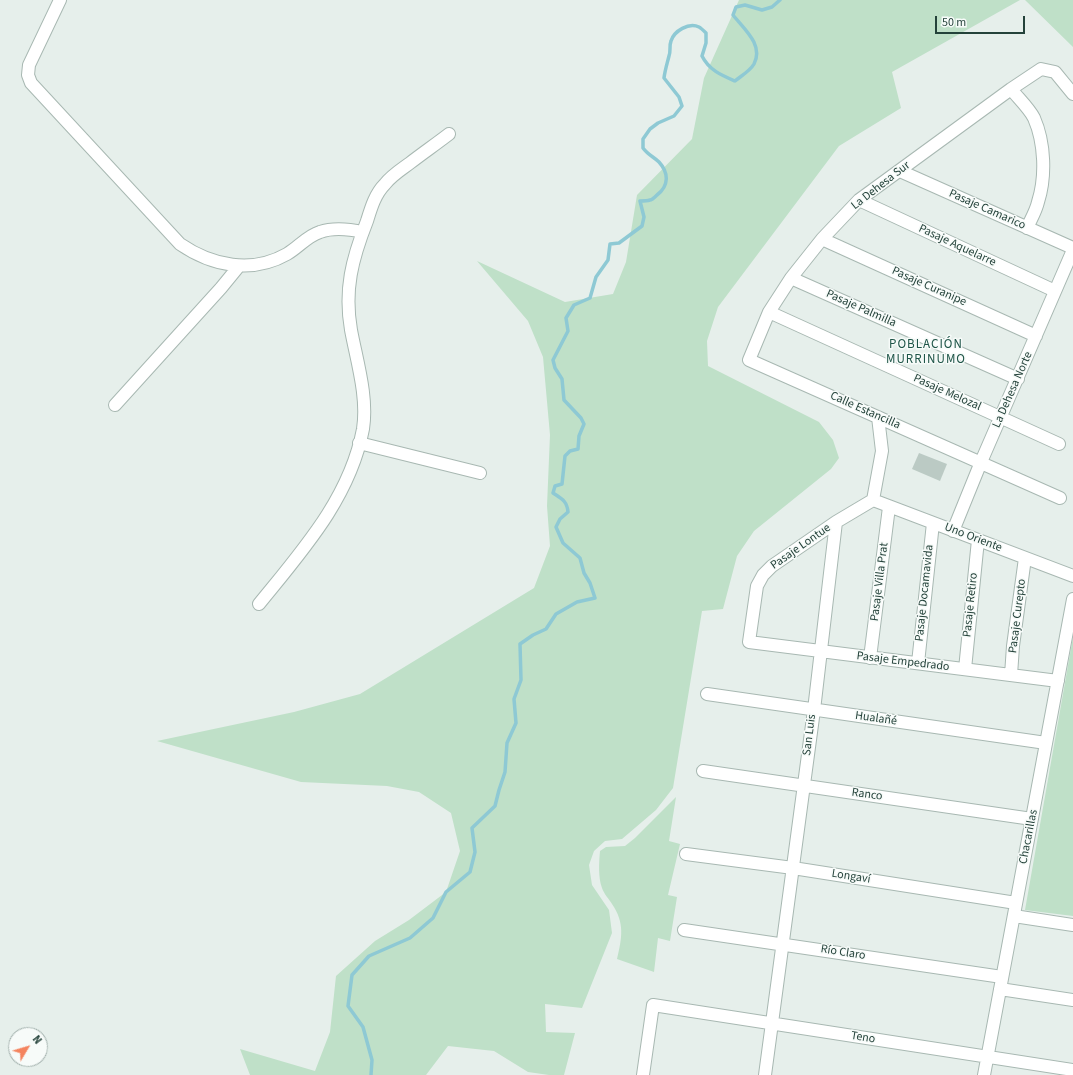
<!DOCTYPE html>
<html>
<head>
<meta charset="utf-8">
<style>
  body { margin:0 }
  #map { position:relative; width:1073px; height:1075px; overflow:hidden; background:#e6efeb; font-family:"Source Sans 3",sans-serif }
  canvas { display:block }
  .north { position:absolute; left:8px; top:1027px; width:40px; height:40px; box-sizing:border-box; background:#f7fbf9; border:1px solid #a3b1ad; border-radius:50%; rotate:52deg; font-size:11px; font-weight:700; line-height:16px; text-align:center; color:#24423a }
  .north::after { content:''; display:block; margin:auto; width:14px; height:18px; background:#f4845f; clip-path:polygon(50% 0,100% 100%,50% 72%,0 100%) }
  .scale { position:absolute; left:935px; top:16px; width:90px; height:18px; box-sizing:border-box; border:2px solid #24423a; border-top:0; padding-left:5px; font-size:12px; line-height:14px; white-space:nowrap; color:#24423a; -webkit-text-stroke:3px #f7fbf9; paint-order:stroke }
</style>
</head>
<body>
<div id="map">
<canvas width="1073" height="1075"></canvas>
<div class="north">N</div>
<div class="scale">50 m</div>
</div>
<script>
const ctx = document.querySelector('canvas').getContext('2d');
ctx.lineJoin = 'round';
function fillPath(path, color) { ctx.fillStyle = color; ctx.fill(path, 'evenodd'); }
function strokePath(path, color, width, dash) { ctx.strokeStyle = color; ctx.lineWidth = width; ctx.lineCap = dash ? 'butt' : 'round'; ctx.setLineDash(dash || []); ctx.stroke(path); }
function write(font, color, halo, rows, align = 'center') {
  ctx.font = font + ' "Source Sans 3",sans-serif'; ctx.lineWidth = 3; ctx.setLineDash([]); ctx.textBaseline = 'middle'; ctx.strokeStyle = halo; ctx.fillStyle = color; for (const [text, x, y, turn = 0] of rows) {
    ctx.save(); ctx.translate(x, y); ctx.rotate((+turn || 0) * Math.PI / 180); ctx.textAlign = isNaN(turn) ? turn : align; if (halo) ctx.strokeText(text, 0, 0); ctx.fillText(text, 0, 0); ctx.restore();
  }
}
const green = new Path2D(`
  M739,0H1020L892,72L901,108L839,146L718,307L707,341L708,366L819,422L833,440L839,458L831,469L754,531L737,556L723,609L702,611L673,788L656,810L622,839L605,841L594,851L589,865L592,885L609,910L612,933L582,1008L545,1004L546,1032L575,1033L564,1075H549L528,1072L494,1051L448,1046L426,1075H250L240,1049L315,1071L330,1032L336,976L375,941L409,920L446,892L460,851L451,813L419,792L387,786L301,782L157,741L294,712L360,694L534,588L550,546L547,506L550,435L543,357L528,321L477,261L565,302L613,294L626,262L637,195L692,139L704,78Z
  M1025,0H1073V47Z
  M1073,637V916L1025,910Z
  M676,797L669,841L680,844L668,895L677,897L670,941L658,938L654,972L617,959C622,938 625,923 612,904C609,899 604,894 602,888C598,877 599,863 600,851L606,847L625,846L635,838Z`);
const stream = new Path2D(`
  M371,1075L372,1060L363,1027L348,1006L352,975L369,956L410,938L433,918L446,892L470,872L475,852L472,828L495,806L499,790L505,772L507,743L516,723L514,699L521,680L520,644L533,635L546,629L556,614L577,602L595,598L590,583L584,573L580,558L563,543L556,527L560,519L568,512C567,501 562,499 553,493L555,486L562,484L565,456L570,451L578,449L579,436L584,424L581,418L564,400L562,379L555,368L553,360L568,331L566,318L574,305L590,298L596,277L608,260L610,244L619,243L642,226L644,217L640,201C643,201 647,201 650,200C652,200 655,197 657,195C669,186 669,173 659,162C654,157 648,155 643,148V139L650,129L658,123L674,116L682,106L679,97L664,78C665,70 667,64 669,56C671,51 669,46 671,41C674,31 689,22 699,27C701,28 704,31 706,33V43L702,56C709,70 721,75 735,81C741,76 750,71 754,64C764,45 744,29 733,15L736,7L745,5L762,10L772,7L780,0`);
const building = new Path2D(`
  M919,453L947,464L940,481L912,469Z`);
const minor = new Path2D(`
  M60,0L29,65L28,75L31,83L180,244C212,266 252,274 287,254C299,247 307,236 320,232C334,227 349,229 363,232
  M1011,89C1018,98 1029,108 1034,118C1045,143 1046,177 1038,202C1036,211 1031,219 1027,228
  M900,171L1073,248
  M859,200L1055,291
  M822,239L1036,336
  M791,278L1018,379
  M769,312L1059,444
  M115,405L221,288L239,266
  M359,443L480,473
  M1060,498L749,360L769,312L791,278L822,239L859,200L1011,89L1041,69L1055,72L1073,94
  M873,500L1073,576
  M836,522L772,566L763,575L757,586L749,642L1058,681
  M953,531L981,462L1073,250
  M259,604C302,551 350,498 363,429C368,397 357,362 351,330C344,290 352,259 367,221C371,208 375,194 385,184C392,175 402,169 410,163C423,153 436,144 449,134
  M870,658L889,507
  M918,663L933,523
  M965,669L978,540
  M1011,675L1013,646L1025,558
  M707,694L1046,743
  M703,771L1032,819
  M686,854L793,868L1016,903
  M1014,916L1073,925
  M684,930L1002,977
  M1000,989L1073,1000
  M643,1075L653,1005L1073,1070
  M765,1075L814,710L836,522L873,500L882,451L878,417
  M984,1075L1073,599`);
const streetNames = [
  ["La Dehesa Sur",881,186,-38],
  ["Pasaje Camarico",987,210,24],
  ["Pasaje Aquelarre",957,246,25],
  ["Pasaje Curanipe",929,287,24],
  ["Pasaje Palmilla",861,309,24],
  ["La Dehesa Norte",1013,390,-66],
  ["Pasaje Melozal",947,393,24],
  ["Calle Estancilla",865,411,24],
  ["Uno Oriente",973,538,21],
  ["Pasaje Lontue",801,547,-35],
  ["Pasaje Villa Prat",880,582,-83],
  ["Pasaje Docamavida",925,593,-84],
  ["Pasaje Retiro",971,605,-84],
  ["Pasaje Curepto",1018,616,-83],
  ["Pasaje Empedrado",903,662,7],
  ["Hualañé",876,719,8],
  ["San Luis",810,735,-83],
  ["Ranco",867,795,8],
  ["Chacarillas",1029,837,-79],
  ["Longaví",851,877,9],
  ["Río Claro",843,953,9],
  ["Teno",863,1038,9]
];
const neighbourhoodNames = [
  ["POBLACIÓN",926,345],
  ["MURRINUMO",926,360]
];
fillPath(green, '#bfe0c8');
strokePath(stream, '#8ec9d4', 3.5);
fillPath(building, '#bbcac4');
strokePath(minor, '#a8b8b2', 14);
strokePath(minor, '#fff', 12);
write('12px', '#24423a', '#f7fbf9', streetNames);
ctx.letterSpacing = '1px';
write('13px', '#1f5548', '#f7fbf9', neighbourhoodNames);
ctx.letterSpacing = '0px';
</script>
</body>
</html>
